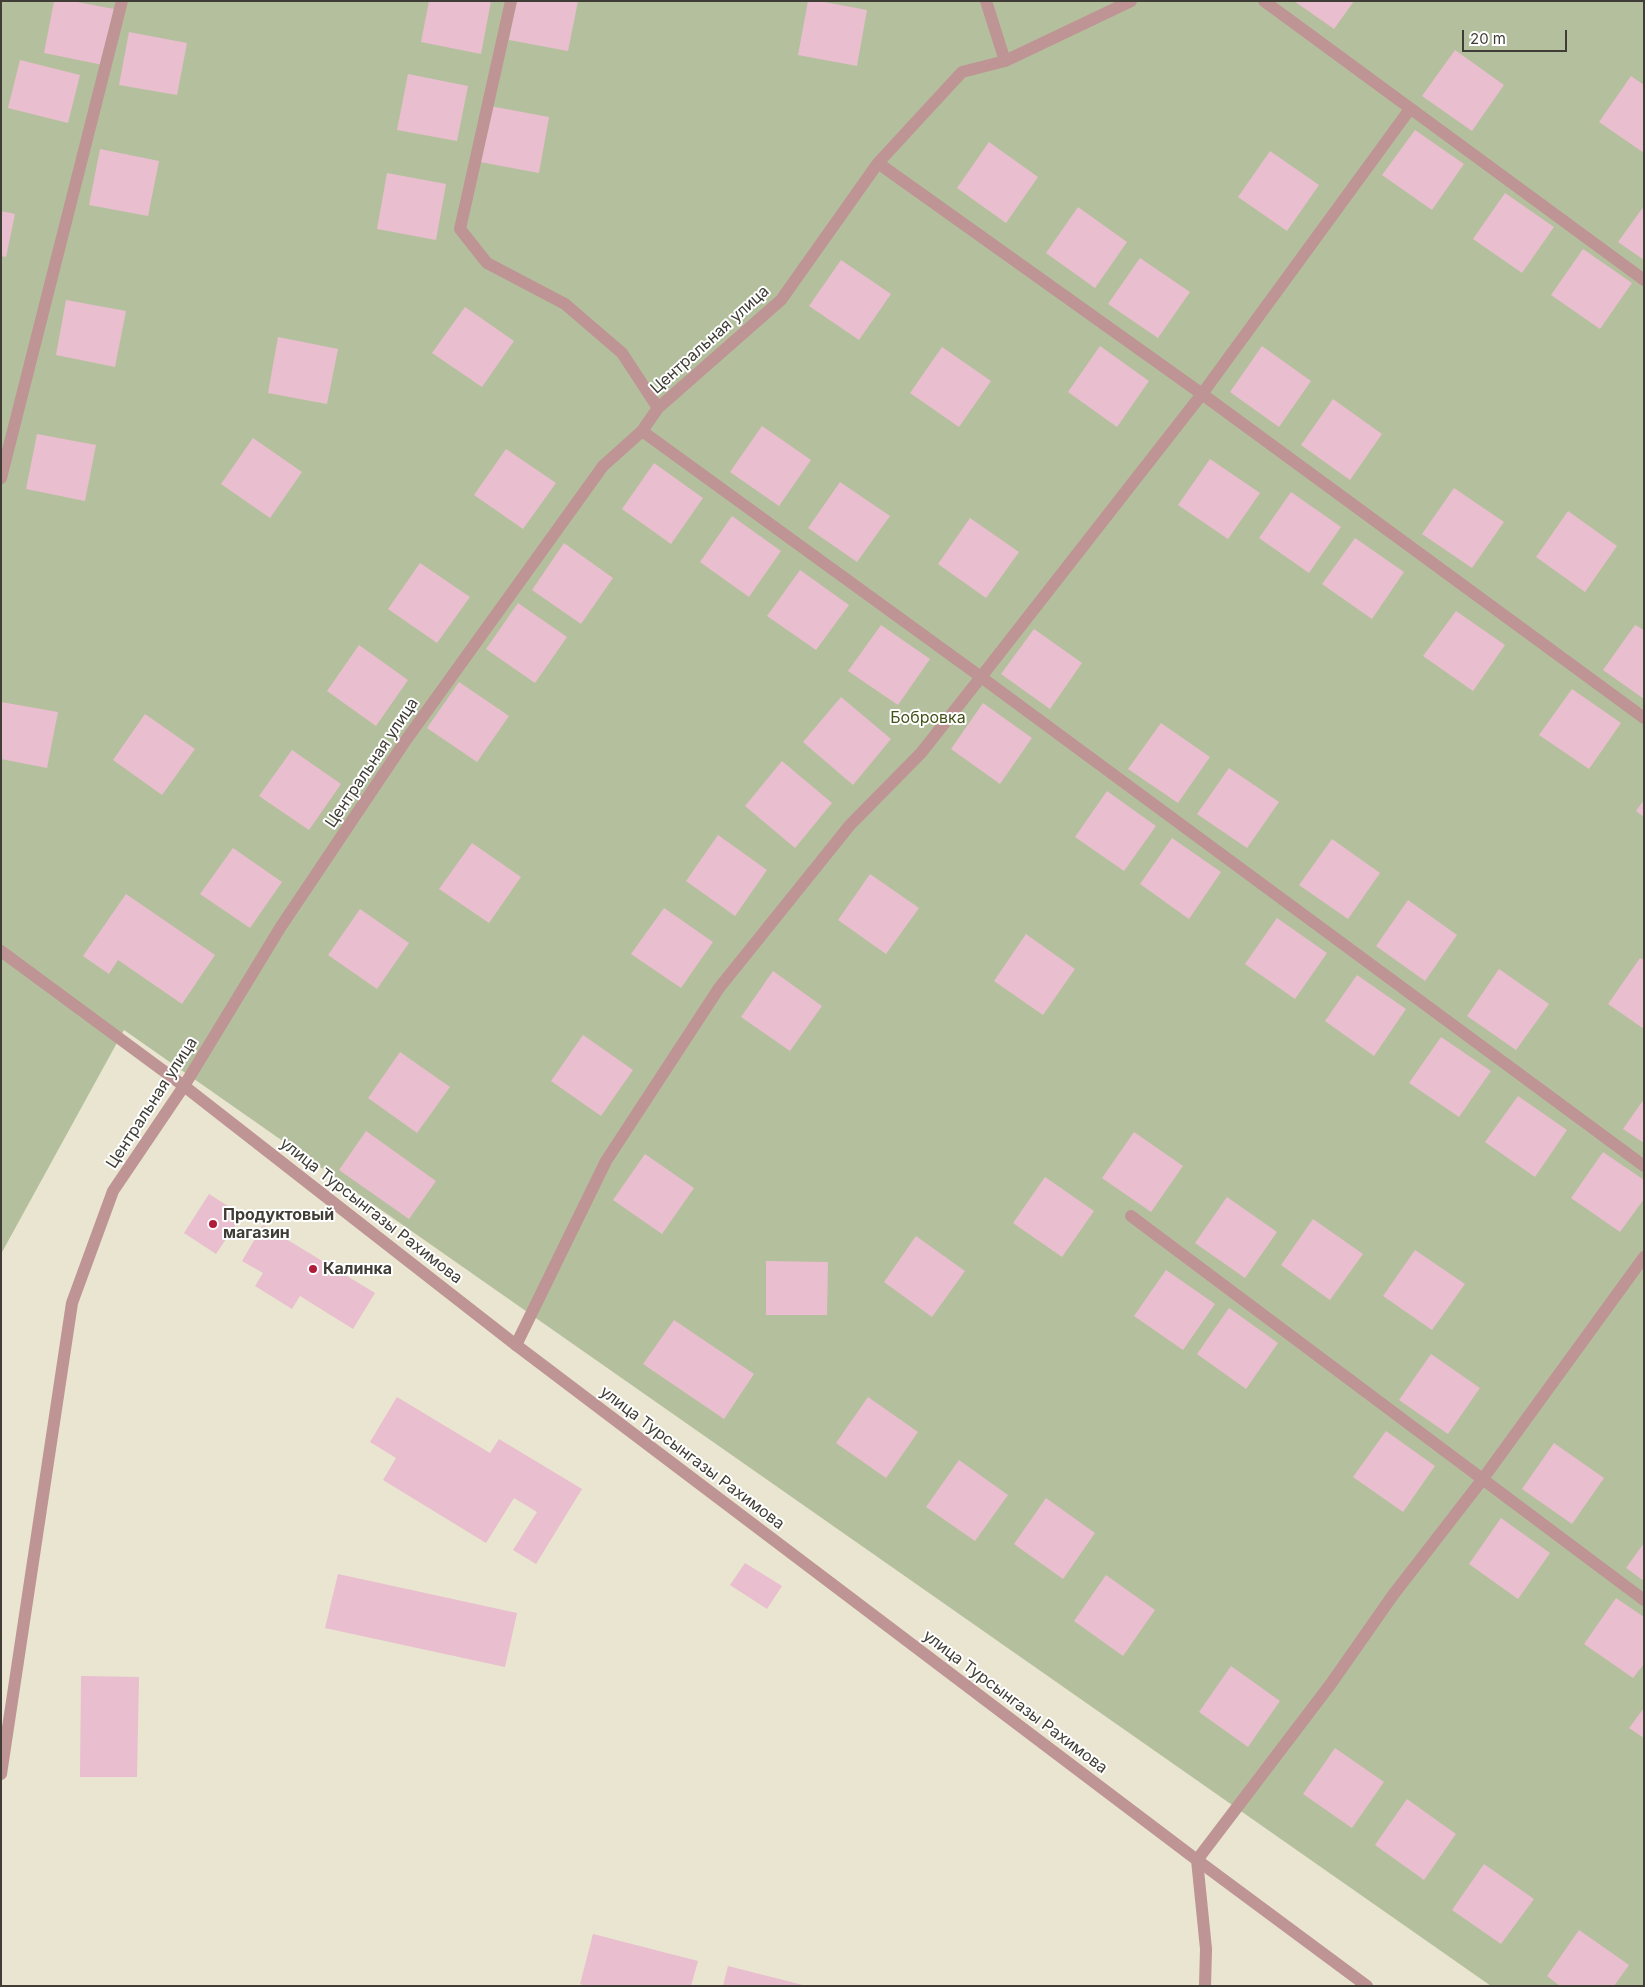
<!DOCTYPE html>
<html>
<head>
<meta charset="utf-8">
<style>
  body { margin:0 }
  #map { position:relative; width:1645px; height:1987px; overflow:hidden; background:#e9e5d0; font-family:Inter,sans-serif }
  canvas { display:block }
  .frame { position:absolute; inset:0; border:2px solid #3f3d35; pointer-events:none }
  .scale { position:absolute; left:1462px; top:30px; width:105px; height:22px; box-sizing:border-box; border:2px solid #3f3d35; border-top:0; padding-left:6px; font-size:15px; line-height:18px; white-space:nowrap; color:#3f3d35; -webkit-text-stroke:4px #fff; paint-order:stroke }
</style>
</head>
<body>
<div id="map">
<canvas width="1645" height="1987"></canvas>
<div class="frame"></div>
<div class="scale">20 m</div>
</div>
<script>
const ctx = document.querySelector('canvas').getContext('2d');
ctx.lineJoin = 'round';
function fillPath(path, color) { ctx.fillStyle = color; ctx.fill(path, 'evenodd'); }
function strokePath(path, color, width, dash) { ctx.strokeStyle = color; ctx.lineWidth = width; ctx.lineCap = dash ? 'butt' : 'round'; ctx.setLineDash(dash || []); ctx.stroke(path); }
function write(font, color, halo, rows, align = 'center') {
  ctx.font = font + ' Inter,sans-serif'; ctx.lineWidth = 4; ctx.setLineDash([]); ctx.textBaseline = 'middle'; ctx.strokeStyle = halo; ctx.fillStyle = color; for (const [text, x, y, turn = 0] of rows) {
    ctx.save(); ctx.translate(x, y); ctx.rotate((+turn || 0) * Math.PI / 180); ctx.textAlign = isNaN(turn) ? turn : align; if (halo) ctx.strokeText(text, 0, 0); ctx.fillText(text, 0, 0); ctx.restore();
  }
}
const green = new Path2D(`
  M1,1H1644V1986H1491L124,1030L1,1254Z`);
const building = new Path2D(`
  M54,1H72L114,9L103,65L44,53Z
  M429,1H491L481,54L421,42Z
  M516,1H578L568,51L509,40Z
  M808,1H819L867,10L857,66L798,55Z
  M1294,1H1354L1334,29Z
  M129,32L187,43L177,95L119,85Z
  M1455,50L1504,85L1472,131L1422,96Z
  M20,60L80,75L68,123L8,108Z
  M408,74L468,86L457,141L397,130Z
  M1631,76L1644,85V153L1599,122Z
  M490,106L549,117L539,173L480,162Z
  M1415,130L1464,164L1432,210L1382,175Z
  M989,142L1038,177L1006,223L957,188Z
  M100,149L159,161L148,216L89,205Z
  M1270,151L1319,185L1287,231L1238,197Z
  M387,173L446,184L436,240L377,229Z
  M1505,193L1554,227L1522,273L1473,239Z
  M1644,206V260L1618,242Z
  M1078,207L1127,242L1095,288L1046,253Z
  M1,211L15,214L6,257L1,256Z
  M1583,249L1632,283L1600,329L1551,295Z
  M1140,258L1190,292L1158,338L1108,304Z
  M841,260L891,294L859,340L809,306Z
  M66,300L126,311L115,367L56,355Z
  M465,307L514,341L482,387L432,353Z
  M278,337L338,349L327,404L268,393Z
  M1100,346L1149,381L1117,427L1068,392Z
  M1262,346L1311,381L1279,427L1230,392Z
  M942,347L991,381L959,427L910,393Z
  M1333,399L1382,434L1350,480L1301,445Z
  M762,426L811,460L779,506L730,472Z
  M37,434L96,445L85,501L26,489Z
  M253,438L302,472L270,518L221,484Z
  M506,449L556,483L523,529L474,495Z
  M1210,459L1260,493L1228,539L1178,505Z
  M654,463L703,498L671,544L622,509Z
  M840,482L890,516L857,562L808,528Z
  M1454,488L1504,522L1472,568L1422,534Z
  M1291,492L1341,527L1309,573L1259,538Z
  M1568,511L1617,546L1585,592L1536,557Z
  M732,516L781,551L749,597L700,562Z
  M970,518L1019,552L986,598L938,564Z
  M1355,538L1404,572L1372,619L1322,584Z
  M564,543L613,578L581,624L532,590Z
  M420,563L470,597L437,643L388,609Z
  M800,570L849,605L816,650L767,616Z
  M518,603L567,637L535,683L486,649Z
  M1456,611L1505,645L1473,691L1423,656Z
  M881,625L930,659L898,705L848,671Z
  M1635,625L1644,630V699L1603,670Z
  M1034,629L1082,663L1050,709L1001,674Z
  M359,645L408,680L376,726L327,691Z
  M459,682L509,716L477,762L427,728Z
  M1572,689L1621,723L1589,769L1539,735Z
  M841,697L891,739L853,785L803,742Z
  M1,702L58,712L47,768L1,759Z
  M983,703L1032,738L1000,784L951,749Z
  M145,714L195,749L162,795L113,760Z
  M1161,723L1210,757L1178,803L1128,769Z
  M292,750L341,784L309,830L259,796Z
  M782,761L832,803L795,848L745,806Z
  M1229,768L1279,802L1247,848L1197,814Z
  M1107,791L1156,826L1124,871L1075,837Z
  M1644,800V817L1636,811Z
  M718,835L767,870L735,916L686,881Z
  M1172,838L1221,872L1189,919L1140,884Z
  M1332,839L1380,873L1348,919L1299,885Z
  M472,843L521,877L489,923L439,889Z
  M233,848L282,882L250,928L200,894Z
  M870,874L919,908L886,954L838,920Z
  M126,894L215,955L182,1004L118,960L109,974L83,956Z
  M1408,900L1457,935L1425,981L1376,946Z
  M664,908L713,942L681,988L631,954Z
  M360,909L409,943L377,989L328,955Z
  M1277,918L1327,953L1295,999L1245,964Z
  M1026,934L1075,969L1043,1015L994,981Z
  M1640,958L1644,960V1029L1608,1004Z
  M1499,969L1549,1004L1516,1050L1467,1016Z
  M773,971L822,1006L790,1051L741,1017Z
  M1357,975L1406,1009L1374,1056L1325,1021Z
  M583,1035L633,1070L601,1116L551,1081Z
  M1441,1037L1491,1071L1459,1117L1409,1083Z
  M400,1052L450,1087L417,1133L368,1098Z
  M1518,1096L1567,1130L1535,1177L1485,1142Z
  M1644,1099V1143L1623,1129Z
  M366,1131L436,1181L409,1219L339,1170Z
  M1134,1132L1183,1166L1151,1212L1102,1178Z
  M1603,1152L1644,1180V1199L1620,1232L1571,1198Z
  M645,1154L694,1188L662,1234L613,1200Z
  M1045,1177L1094,1211L1062,1257L1013,1223Z
  M209,1194L242,1215L216,1254L184,1233Z
  M1227,1197L1277,1232L1245,1278L1195,1243Z
  M1313,1219L1363,1254L1330,1300L1281,1265Z
  M263,1225L375,1293L353,1329L300,1296L292,1309L255,1286L263,1273L242,1261Z
  M916,1236L965,1271L932,1317L884,1282Z
  M1415,1250L1465,1284L1432,1330L1383,1296Z
  M766,1261L828,1262L827,1315H766Z
  M1166,1270L1215,1304L1183,1350L1134,1316Z
  M1229,1308L1278,1343L1246,1389L1197,1354Z
  M674,1320L754,1374L724,1419L643,1364Z
  M1431,1354L1480,1388L1448,1434L1399,1400Z
  M397,1397L490,1453L499,1439L582,1489L536,1564L513,1550L537,1512L514,1498L486,1543L383,1480L396,1458L370,1442Z
  M868,1397L918,1432L886,1478L836,1443Z
  M1386,1431L1435,1466L1403,1512L1353,1477Z
  M1554,1443L1604,1478L1572,1524L1522,1489Z
  M959,1460L1008,1495L975,1541L926,1507Z
  M1046,1498L1095,1533L1063,1579L1014,1544Z
  M1501,1518L1550,1553L1518,1599L1469,1564Z
  M1644,1543V1581L1626,1568Z
  M745,1563L782,1586L767,1609L730,1585Z
  M338,1574L517,1613L505,1667L325,1628Z
  M1106,1575L1155,1610L1123,1656L1074,1621Z
  M1616,1598L1644,1617V1664L1633,1678L1584,1644Z
  M1231,1666L1280,1701L1248,1747L1199,1712Z
  M81,1676L139,1677L137,1777H80Z
  M1644,1708V1738L1629,1728Z
  M1335,1748L1384,1782L1352,1828L1303,1794Z
  M1407,1799L1456,1834L1424,1880L1375,1845Z
  M1484,1864L1534,1899L1501,1944L1452,1910Z
  M1579,1930L1629,1965L1614,1986H1560L1547,1976Z
  M593,1934L698,1961L691,1986H586L580,1984Z
  M728,1966L803,1985V1986H723Z`);
const minor = new Path2D(`
  M511,1L460,229L487,263L565,304L622,353L658,408
  M986,1L1005,61
  M1264,1L1644,280
  M878,163L1202,394L1644,718
  M642,431L981,677L1644,1166
  M1,478L122,1
  M184,1086L280,928L406,740L603,466L642,431L658,408L781,300L878,163L962,72L1005,61L1131,1
  M1131,1216L1644,1600
  M516,1345L606,1161L719,988L850,825L921,753L981,677L1202,394L1410,109
  M1205,1986L1206,1949L1197,1860L1330,1685L1393,1595L1482,1480L1644,1257`);
const tertiary = new Path2D(`
  M1,951L184,1086L516,1345L1197,1860L1367,1986
  M1,1774L72,1303L113,1191L184,1086`);
const markers = [
  [213,1224,5,"#b01c3a"],
  [313,1269,5,"#b01c3a"]
];
const streetNames = [
  ["Центральная улица",710,340,-42],
  ["Центральная улица",372,763,-56],
  ["Центральная улица",152,1103,-57],
  ["улица Турсынгазы Рахимова",371,1211,38],
  ["улица Турсынгазы Рахимова",692,1458,37],
  ["улица Турсынгазы Рахимова",1015,1702,37]
];
const parkNames = [
  ["Бобровка",928,718]
];
const poiNames = [
  ["Продуктовый",223,1215],
  ["магазин",223,1233],
  ["Калинка",323,1269]
];
fillPath(green, '#b4c09d');
fillPath(building, '#e9bece');
strokePath(minor, '#be9495', 12);
strokePath(tertiary, '#be9495', 12);
for (const [x, y, r, color] of markers) { const dot = new Path2D(); dot.arc(x, y, r, 0, 2 * Math.PI); ctx.fillStyle = color; ctx.fill(dot); strokePath(dot, '#fff', 2); }
write('16px', '#3f3d35', '#fff', streetNames);
write('16px', '#425219', '#fff', parkNames);
write('bold 16px', '#3f3d35', '#fff', poiNames, 'left');
</script>
</body>
</html>
